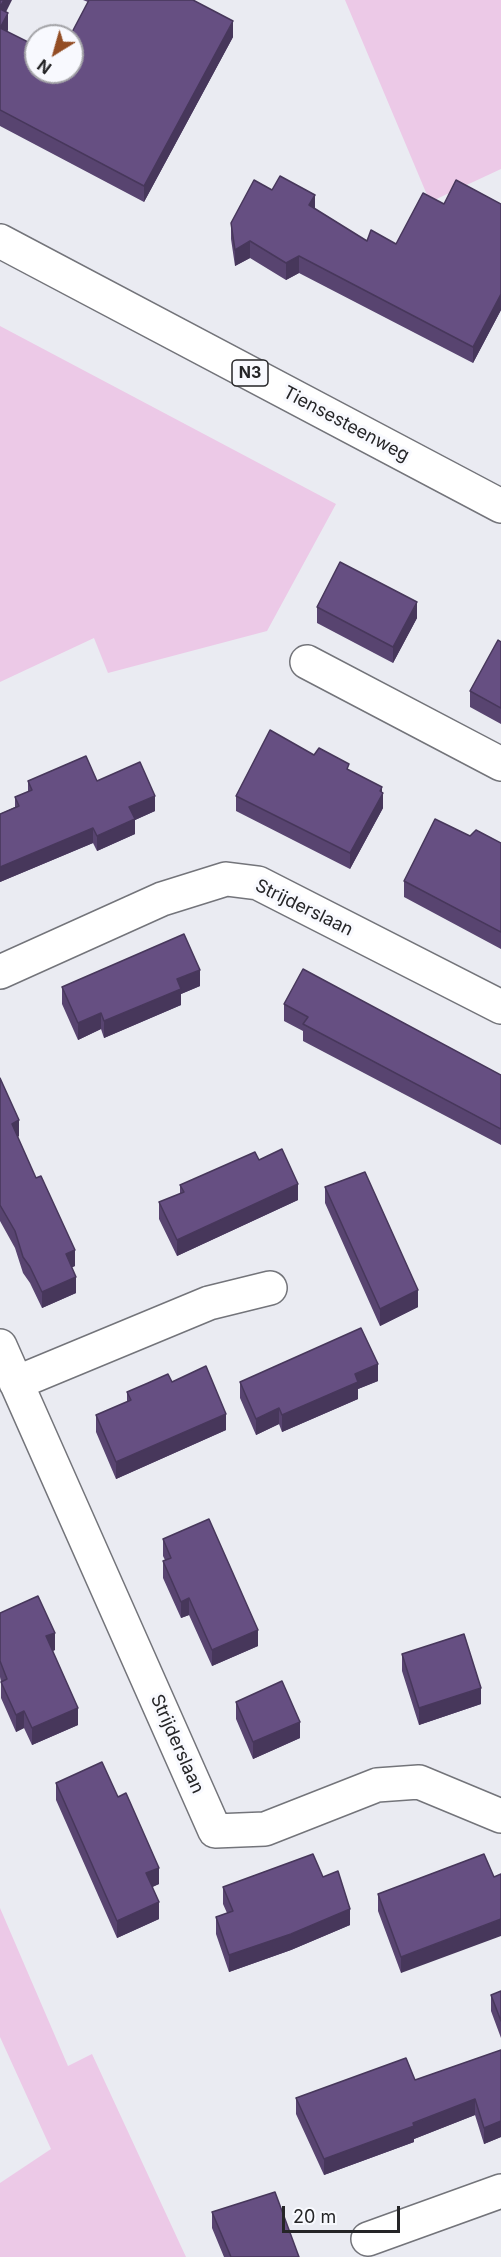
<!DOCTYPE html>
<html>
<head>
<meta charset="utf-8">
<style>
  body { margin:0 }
  #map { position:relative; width:501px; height:2257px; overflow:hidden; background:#eaebf2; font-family:Inter,sans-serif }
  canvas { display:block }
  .north { position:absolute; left:24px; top:24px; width:60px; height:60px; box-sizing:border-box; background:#f8f9fe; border:2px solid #a4a4a8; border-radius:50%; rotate:217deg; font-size:16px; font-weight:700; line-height:24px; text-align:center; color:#252527 }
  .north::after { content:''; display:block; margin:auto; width:21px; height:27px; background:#934d24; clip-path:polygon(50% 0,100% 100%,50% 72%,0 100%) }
  .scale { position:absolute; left:282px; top:2206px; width:118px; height:27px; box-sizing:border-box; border:3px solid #252527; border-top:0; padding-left:8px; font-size:18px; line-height:21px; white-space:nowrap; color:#252527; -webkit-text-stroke:4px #f8f9fe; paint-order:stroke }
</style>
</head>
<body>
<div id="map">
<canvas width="501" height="2257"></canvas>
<div class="north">N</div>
<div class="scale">20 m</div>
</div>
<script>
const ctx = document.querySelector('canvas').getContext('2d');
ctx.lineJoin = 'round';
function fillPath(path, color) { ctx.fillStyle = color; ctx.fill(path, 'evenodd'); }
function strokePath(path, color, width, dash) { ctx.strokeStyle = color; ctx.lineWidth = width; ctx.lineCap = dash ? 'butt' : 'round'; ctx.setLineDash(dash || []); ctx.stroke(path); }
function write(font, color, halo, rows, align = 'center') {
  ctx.font = font + ' Inter,sans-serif'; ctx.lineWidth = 6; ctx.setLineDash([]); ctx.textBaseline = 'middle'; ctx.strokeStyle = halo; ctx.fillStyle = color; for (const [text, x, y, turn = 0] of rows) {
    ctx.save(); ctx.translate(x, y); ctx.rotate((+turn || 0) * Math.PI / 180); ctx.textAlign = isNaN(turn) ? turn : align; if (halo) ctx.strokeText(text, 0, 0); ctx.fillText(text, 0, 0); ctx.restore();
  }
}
const green = new Path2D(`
  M345,0H501V169L430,202Z
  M0,326L336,504L267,631L108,673L94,638L0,682Z
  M0,1908L68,2066L92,2054L186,2257H0V2183L51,2149L0,2037Z`);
const minor = new Path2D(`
  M307,662L501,764
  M0,972L162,899L226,879L258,883L501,1007
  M0,1346L215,1831L265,1829L377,1785L419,1782L501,1816
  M16,1383L209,1303L270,1288
  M368,2239L501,2191`);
const major = new Path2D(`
  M0,241L501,506`);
const wall = new Path2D(`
  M0,0L6,12L8,30L7,31L72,72L88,2L83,0H193L233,37L144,202L0,126Z
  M272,190L315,209L367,241L396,244L444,204H501V310L473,363L299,273L286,280L250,258L235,266L231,239V223Z
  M317,607L417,618L393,663L317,623Z
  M501,642V724L470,707V691Z
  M314,755L349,770L382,792L383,808L350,869L236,811V796Z
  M28,781H97L155,811L135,820V834L97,851L93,843L0,882V814L15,807V797L28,792Z
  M470,836L501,843V949L404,897V881Z
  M200,986L181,994V1005L104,1038L101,1029L78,1040L62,1004V987Z
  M284,1004L501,1075V1145L303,1041V1031L284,1021Z
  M0,1078L19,1136L17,1137L75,1266L72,1267L76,1293L42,1308L30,1283L23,1273L15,1248L0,1221Z
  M259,1160L298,1200L177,1256L159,1219V1202L180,1194V1185Z
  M325,1187L418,1307L380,1326L325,1203Z
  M378,1381L358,1389V1399L282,1432L279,1424L256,1435L240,1398V1382Z
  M172,1382L226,1430L116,1479L96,1432V1415L127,1402V1392Z
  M163,1539L258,1646L212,1666L189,1615L181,1618L163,1578V1561L165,1560L163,1556Z
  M0,1613L55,1650L53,1651L78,1725L32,1745L24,1728L16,1732L1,1698V1682L0,1677Z
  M402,1654L481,1704L419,1725L402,1671Z
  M236,1702L300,1738L253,1759L236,1719Z
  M56,1783L118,1797L159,1884L152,1887L159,1919L117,1938L56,1800Z
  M484,1854L401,1973L378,1911V1894Z
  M323,1877L350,1925L291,1950L229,1972L216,1934V1917L227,1913L223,1904V1887Z
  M501,1991V2038L491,2011V1995Z
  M501,2050V2137L484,2144L475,2115L414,2139V2142L324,2175L296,2114V2098L415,2080Z
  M212,2212L299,2257H224L212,2228Z`);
const shadedWall = new Path2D(`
  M4,0H12L0,24V7Z
  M8,13V30L0,44V28Z
  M233,21V37L144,202V186Z
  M315,195V211L309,205Z
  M250,241V258L235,266V250Z
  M299,256V273L286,280V263Z
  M501,294V310L473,363V347Z
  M417,602V618L393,663V647Z
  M382,787V795L383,793V808L350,869V853Z
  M155,796V811L135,820V834L97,851V836L129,807Z
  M93,828V843L0,882V867Z
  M200,970V986L181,994V1005L104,1038V1021L177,979Z
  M101,1013V1029L78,1040V1023Z
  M19,1120V1136L12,1141V1124Z
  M298,1184V1200L177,1256V1240Z
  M75,1250V1266L66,1270V1254Z
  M76,1277V1293L42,1308V1292Z
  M418,1290V1307L380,1326V1309Z
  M378,1364V1381L358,1389V1399L282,1432V1415L355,1374Z
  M279,1408V1424L256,1435V1419Z
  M226,1414V1430L116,1479V1462Z
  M189,1598V1615L181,1618V1602Z
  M258,1630V1646L212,1666V1650Z
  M55,1633V1650L46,1653V1636Z
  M481,1688V1704L419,1725V1708Z
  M78,1708V1725L32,1745V1728Z
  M24,1711V1728L16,1732V1715Z
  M300,1722V1738L253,1759V1742Z
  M159,1868V1884L146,1890V1873Z
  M159,1902V1919L117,1938V1921Z
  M350,1909V1925L291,1950L229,1972V1955Z
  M501,1919V1936L401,1973V1957Z
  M475,2099V2115L414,2139V2142L324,2175V2159Z
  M501,2121V2137L484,2144V2128Z`);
const building = new Path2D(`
  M0,0H4L0,7Z
  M89,0H193L233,21L144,186L0,110V9L8,13L0,28L36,46V72H72V36H70Z
  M280,176L315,195L309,205L367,241L371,230L396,244L423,193L444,204L456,180L501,204V294L473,347L299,256L286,263L250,241L235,250L231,223L254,180L272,190Z
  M340,562L417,602L393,647L317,607Z
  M498,640L501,642V708L470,691Z
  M270,730L314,755L319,748L349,764L347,769L382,787L380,791L383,793L350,853L236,796Z
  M86,756L97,781L140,762L155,796L129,807L135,819L97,836L93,828L0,867V814L19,806L15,797L32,790L28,781Z
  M435,819L470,836L476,830L501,843V932L404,881Z
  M184,934L200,970L177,979L181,989L104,1021L101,1013L78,1023L62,987Z
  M303,969L501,1075V1129L303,1024L308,1017L284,1004Z
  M0,1078L19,1120L12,1124L36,1178L41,1176L75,1250L66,1254L76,1277L42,1292L30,1267L23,1257L15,1231L0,1205Z
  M282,1149L298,1184L177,1240L159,1202L184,1192L180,1185L255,1152L259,1160Z
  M365,1172L418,1290L380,1309L325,1187Z
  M361,1328L378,1364L355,1374L358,1382L282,1415L279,1408L256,1419L240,1382Z
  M206,1366L226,1414L116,1462L96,1415L131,1400L127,1392L148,1383L168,1374L172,1382Z
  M209,1519L258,1630L212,1650L189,1598L181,1602L163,1561L171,1558L163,1539Z
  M38,1596L55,1633L46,1636L78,1708L32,1728L24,1711L16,1715L1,1682L7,1679L0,1661V1613Z
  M464,1634L481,1688L419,1708L402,1654Z
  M282,1681L300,1722L253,1742L236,1702Z
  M102,1762L118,1797L126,1793L159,1868L146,1873L159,1902L117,1921L56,1783Z
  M313,1854L323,1877L338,1871L350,1909L291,1934L229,1955L216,1917L233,1911L223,1887Z
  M484,1854L494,1877L501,1874V1919L401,1957L378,1894Z
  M501,1991V2021L491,1995Z
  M501,2050V2121L484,2128L475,2099L413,2123L414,2126L324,2159L296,2098L406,2058L415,2080Z
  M275,2192L299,2257H231L212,2212Z`);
const shields = [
  [250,373,36]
];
const shieldNames = [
  ["N3",250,373]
];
const streetNames = [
  ["Tiensesteenweg",346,424,28],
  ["Strijderslaan",304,908,26],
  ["Strijderslaan",177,1744,66]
];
fillPath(green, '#ecc9e7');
strokePath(minor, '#73747a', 36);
strokePath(major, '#73747a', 36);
strokePath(minor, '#fff', 33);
strokePath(major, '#fff', 33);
fillPath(wall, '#584470');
fillPath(shadedWall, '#47375b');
fillPath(building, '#664f82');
strokePath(building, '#47375b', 1.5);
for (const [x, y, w] of shields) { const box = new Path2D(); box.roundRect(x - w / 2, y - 13, w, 26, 4.5); ctx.fillStyle = '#f8f9fe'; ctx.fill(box); strokePath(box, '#252527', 1.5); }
write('bold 16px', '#252527', null, shieldNames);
write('18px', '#252527', '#f8f9fe', streetNames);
</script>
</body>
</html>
